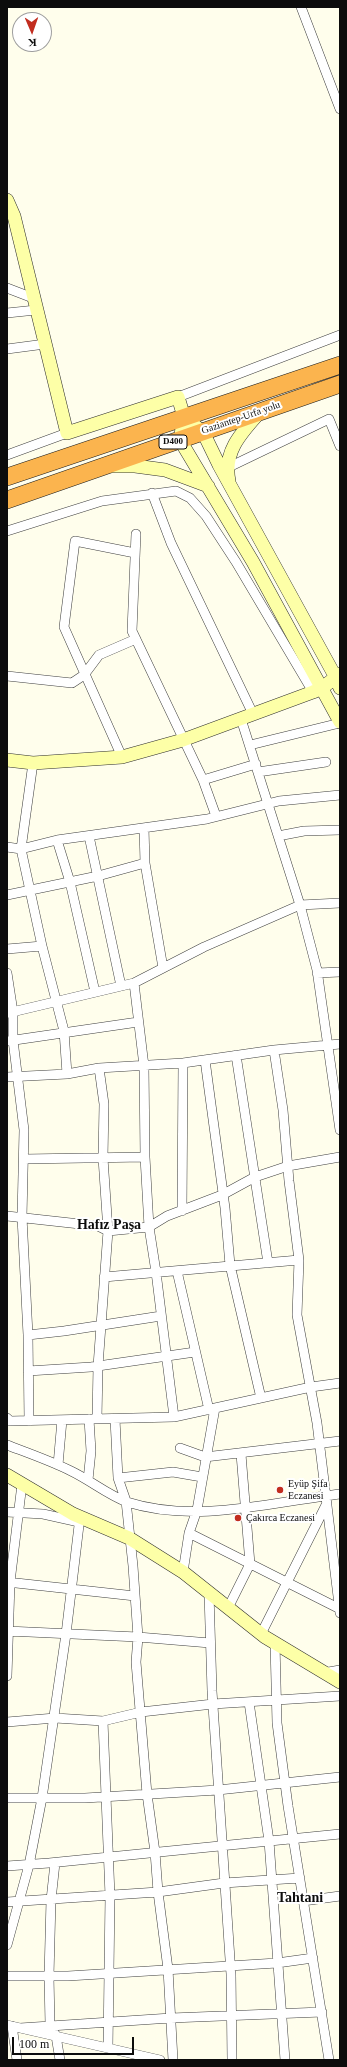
<!DOCTYPE html>
<html>
<head>
<meta charset="utf-8">
<style>
  body { margin:0 }
  #map { position:relative; width:347px; height:2067px; overflow:hidden; background:#fffeec; font-family:"Times New Roman",serif }
  canvas { display:block }
  .frame { position:absolute; inset:0; border:8px solid #0c0c0c; pointer-events:none }
  .north { position:absolute; left:12px; top:12px; width:40px; height:40px; box-sizing:border-box; background:#fff; border:1px solid #9e9e9e; border-radius:50%; rotate:178deg; font-size:11px; font-weight:700; line-height:16px; text-align:center; color:#0c0c0c }
  .north::after { content:''; display:block; margin:auto; width:14px; height:18px; background:#c22d1f; clip-path:polygon(50% 0,100% 100%,50% 72%,0 100%) }
  .scale { position:absolute; left:12px; top:2037px; width:122px; height:18px; box-sizing:border-box; border:2px solid #0c0c0c; border-top:0; padding-left:5px; font-size:12px; line-height:14px; white-space:nowrap; color:#0c0c0c; -webkit-text-stroke:3px #fff; paint-order:stroke }
</style>
</head>
<body>
<div id="map">
<canvas width="347" height="2067"></canvas>
<div class="frame"></div>
<div class="north">K</div>
<div class="scale">100 m</div>
</div>
<script>
const ctx = document.querySelector('canvas').getContext('2d');
ctx.lineJoin = 'round';
function strokePath(path, color, width, dash) { ctx.strokeStyle = color; ctx.lineWidth = width; ctx.lineCap = dash ? 'butt' : 'round'; ctx.setLineDash(dash || []); ctx.stroke(path); }
function write(font, color, halo, rows, align = 'center') {
  ctx.font = font + ' "Times New Roman",serif'; ctx.lineWidth = 4; ctx.setLineDash([]); ctx.textBaseline = 'middle'; ctx.strokeStyle = halo; ctx.fillStyle = color; for (const [text, x, y, turn = 0] of rows) {
    ctx.save(); ctx.translate(x, y); ctx.rotate((+turn || 0) * Math.PI / 180); ctx.textAlign = isNaN(turn) ? turn : align; if (halo) ctx.strokeText(text, 0, 0); ctx.fillText(text, 0, 0); ctx.restore();
  }
}
const street = new Path2D(`
  M301,7L340,109
  M7,288L33,298
  M7,313L36,310
  M7,349L45,344
  M178,397L340,335
  M7,455L67,433
  M227,468L329,419L340,446
  M152,493L171,543L253,714
  M7,531L102,501L176,491L190,498L206,516L236,562L313,692
  M136,534L132,631L203,780L216,816
  M7,676L72,683L84,675L99,655L136,639
  M241,719L300,905L317,970L340,1130
  M250,745L340,723
  M122,757L64,627L75,541L135,553
  M33,763L21,849L42,946L64,1031L67,1074
  M258,772L326,762
  M203,780L256,764
  M144,828L145,863L163,968
  M89,836L121,986
  M278,836L304,831L340,830
  M57,840L70,882L95,992
  M7,847L21,849L57,840L207,819L279,801L340,795
  M7,895L98,876L145,863
  M7,949L42,946
  M7,973L13,1012V1040L24,1130L22,1217L28,1335L29,1421
  M317,973L340,972
  M134,983L144,1066L145,1157L149,1227L156,1272L174,1417
  M8,1013L134,983L204,947L300,905L340,903
  M8,1041L138,1022
  M274,1050L283,1110L289,1181L299,1260L297,1315L317,1423L340,1613
  M236,1055L268,1263
  M205,1060L225,1208L230,1265L261,1398
  M7,1077L67,1074L99,1068L183,1063L274,1050L340,1044
  M24,1159L145,1157
  M182,1211L183,1063
  M7,1216L98,1226L108,1231L149,1227L167,1216L222,1195L255,1177L288,1166L340,1157
  M177,1271L209,1410
  M104,1277L299,1260
  M28,1335L64,1331L161,1316
  M28,1371L91,1367L195,1352
  M7,1418L10,1421L174,1417L311,1387L340,1383
  M97,1419L98,1366L108,1231L103,1158L104,1104L99,1068
  M115,1419L118,1478L126,1501L133,1566L138,1637L136,1662L147,1794L155,1852L158,1892L168,1969L173,2060
  M7,1445C28,1453 51,1461 71,1471C90,1480 108,1495 127,1502C196,1524 271,1502 340,1494
  M180,1448L205,1457L340,1441
  M58,1465L62,1420
  M118,1478L173,1472L202,1477
  M88,1480L91,1451L89,1419
  M7,1512L43,1514L79,1522
  M189,1533L340,1609
  M183,1572L189,1533L197,1510L215,1408
  M7,1582L135,1596
  M209,1593L212,1691L231,1974L232,2060
  M228,1608L250,1564L241,1454
  M7,1631L138,1637L210,1643
  M261,1634L327,1503
  M275,1643L277,1723L288,1806L329,2060
  M323,1673L340,1670
  M7,1676L10,1582L22,1484
  M249,1702L269,1841L285,2060
  M103,1721L110,1896L108,2048
  M7,1722L55,1718L103,1721L141,1712L213,1704L340,1696
  M7,1798H85L218,1790L340,1777
  M55,1863L51,1900L49,1976L50,2025L56,2036L60,2060
  M7,1866L49,1863L340,1834
  M303,1901L340,1896
  M7,1902L158,1892L224,1883L300,1878
  M7,1945L29,1865L42,1798L66,1634L80,1517
  M7,1976H68L277,1963L313,1958
  M7,2025L160,2060
  M12,2026L17,2060
  M20,2028L171,2018L322,2012`);
const secondary = new Path2D(`
  M7,200L14,216L67,433L178,397L184,417L180,440L253,562L340,722
  M184,417L203,432L219,465L335,676L340,688
  M113,466H135L165,470L208,486
  M229,481C223,452 241,433 259,413
  M7,760L33,763L122,757L183,740L313,692L322,688L340,674
  M7,1475L73,1514L129,1538L183,1572L265,1637L340,1682`);
const highway = new Path2D(`
  M7,477L340,365
  M7,500L340,384`);
const markers = [
  [280,1490,4,"#c22d1f"],
  [238,1518,4,"#c22d1f"]
];
const shields = [
  [173,442,28]
];
const shieldNames = [
  ["D400",173,442]
];
const streetNames = [
  ["Gaziantep-Urfa yolu",241,418,-19]
];
const poiNames = [
  ["Eyüp Şifa",288,1484],
  ["Eczanesi",288,1496],
  ["Çakırca Eczanesi",246,1518]
];
const districtNames = [
  ["Hafız Paşa",109,1225],
  ["Tahtani",300,1898]
];
strokePath(street, '#3f3f3f', 10);
strokePath(secondary, '#2e2e2e', 14);
strokePath(highway, '#1d1d1d', 18);
strokePath(street, '#fff', 9);
strokePath(secondary, '#fdffa7', 13);
strokePath(highway, '#fbb44e', 17);
for (const [x, y, r, color] of markers) { const dot = new Path2D(); dot.arc(x, y, r, 0, 2 * Math.PI); ctx.fillStyle = color; ctx.fill(dot); strokePath(dot, '#fff', 1.5); }
for (const [x, y, w] of shields) { const box = new Path2D(); box.roundRect(x - w / 2, y - 7, w, 14, 3); ctx.fillStyle = '#fff'; ctx.fill(box); strokePath(box, '#0c0c0c', 1); }
write('bold 9px', '#0c0c0c', null, shieldNames);
write('10px', '#0c0c0c', '#fff', streetNames);
write('10px', '#0c0c0c', '#fff', poiNames, 'left');
write('bold 14px', '#0c0c0c', '#fff', districtNames);
</script>
</body>
</html>
